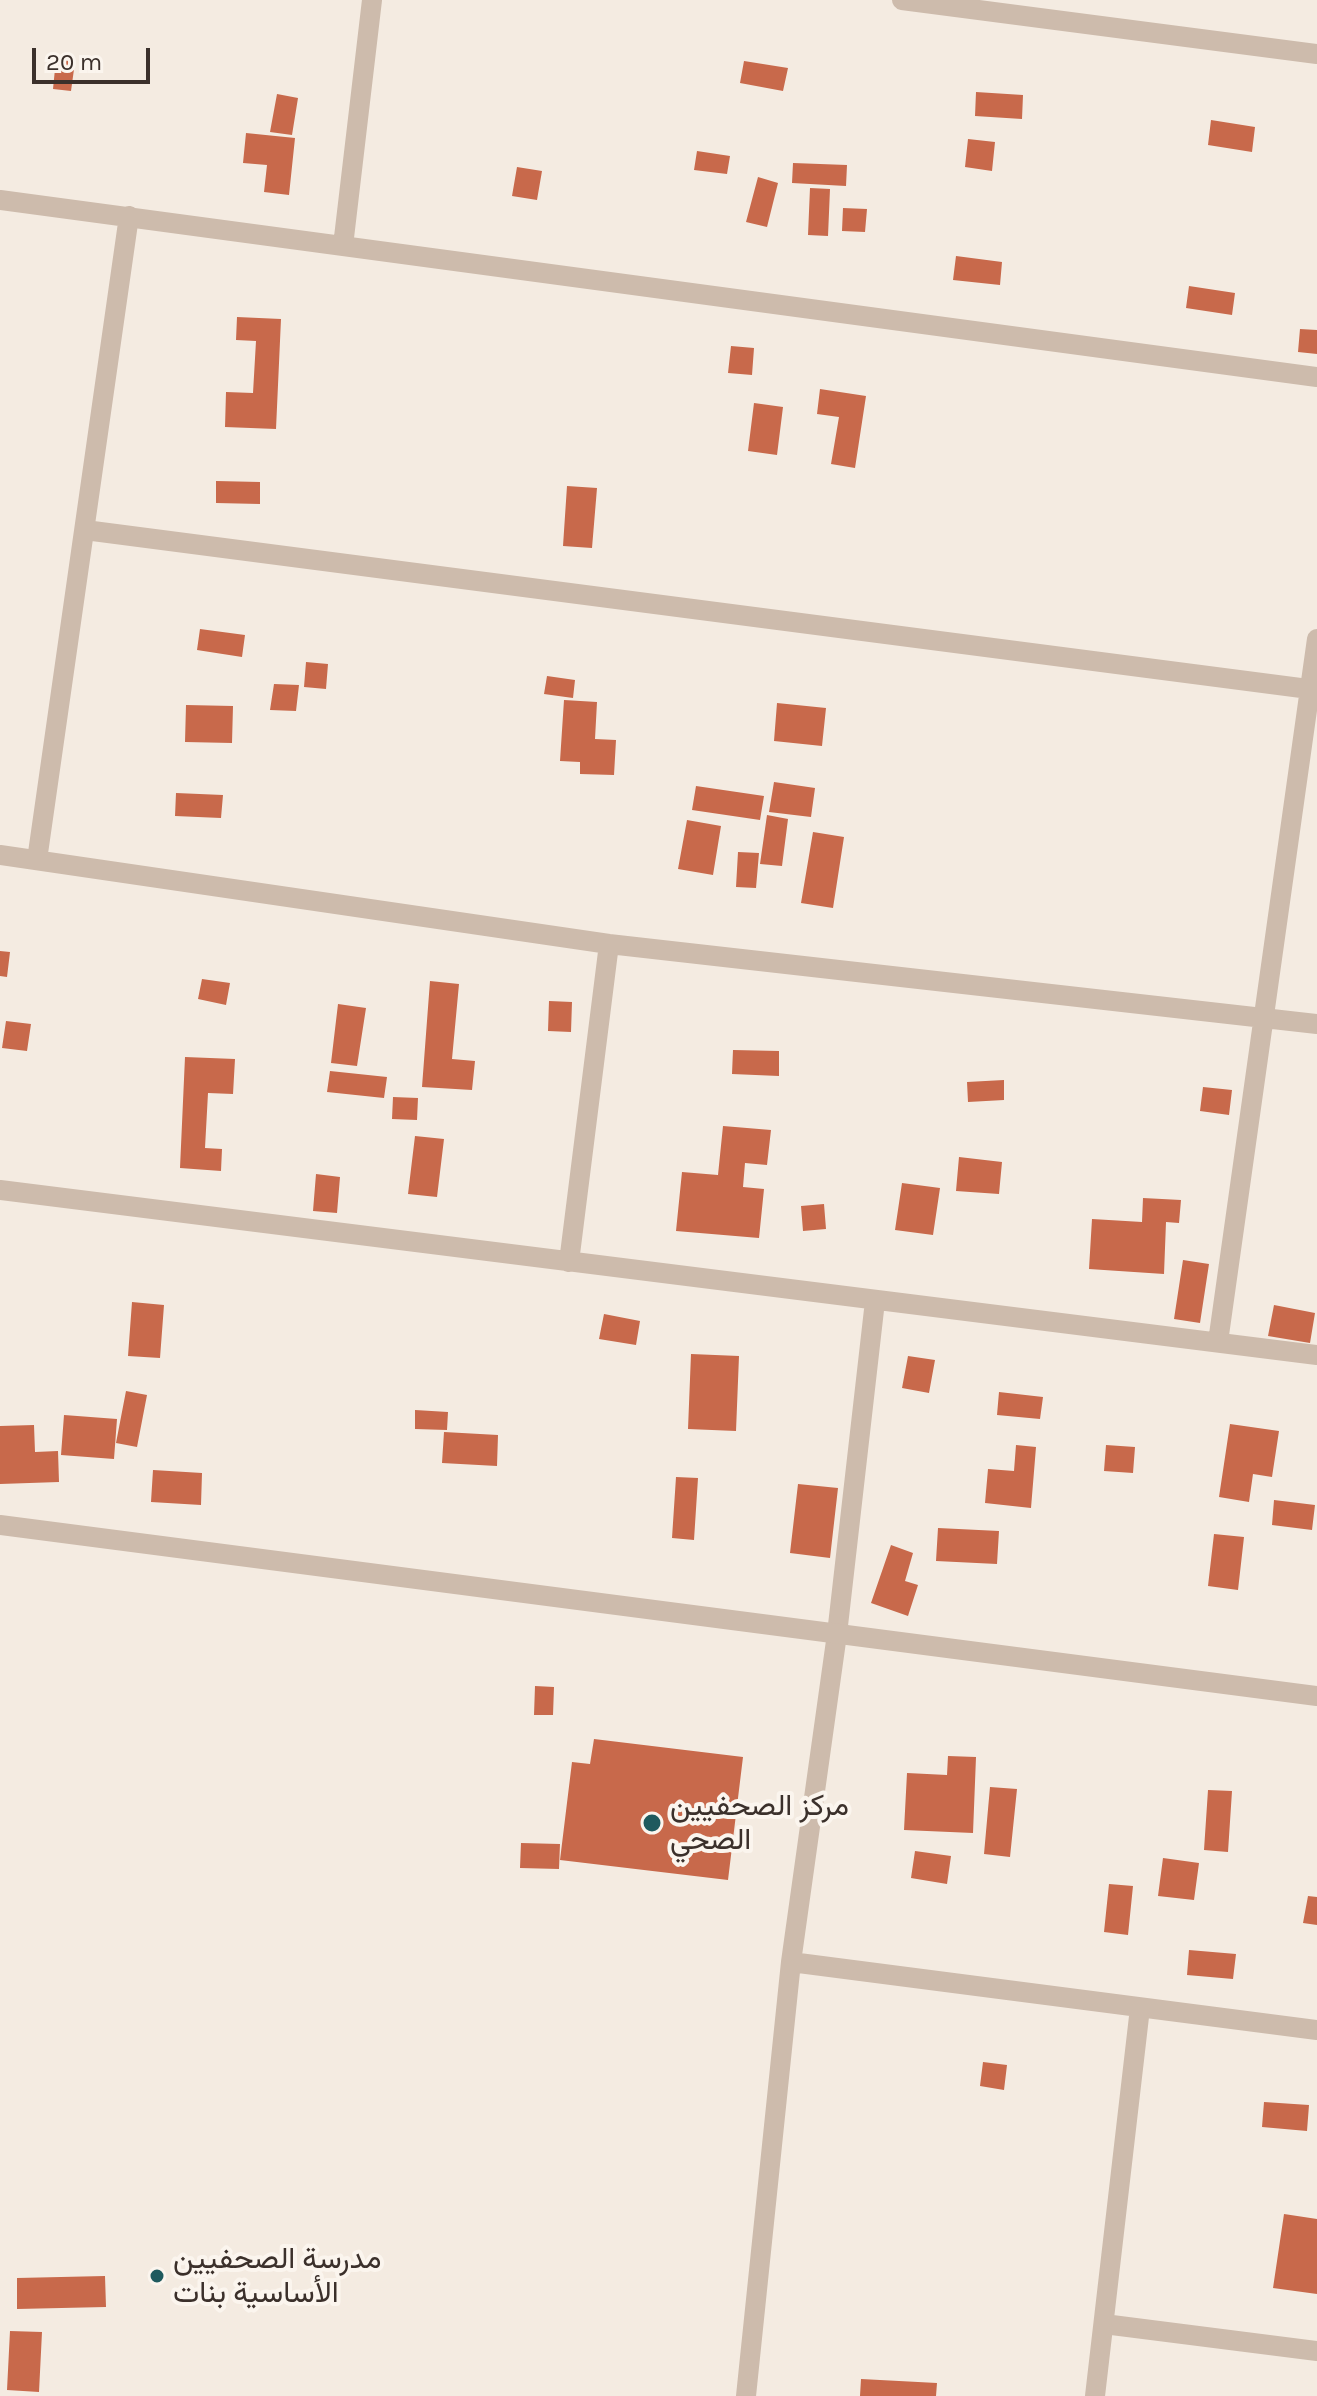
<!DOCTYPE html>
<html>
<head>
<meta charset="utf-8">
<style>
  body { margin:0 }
  #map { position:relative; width:1317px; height:2396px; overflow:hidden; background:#f4ebe1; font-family:Karla,sans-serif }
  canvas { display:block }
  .scale { position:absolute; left:32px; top:48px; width:118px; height:36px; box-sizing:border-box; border:4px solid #3b302b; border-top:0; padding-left:10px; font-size:24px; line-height:28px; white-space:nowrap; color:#3b302b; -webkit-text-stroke:6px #fbf5ee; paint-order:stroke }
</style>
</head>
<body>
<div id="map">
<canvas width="1317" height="2396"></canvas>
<div class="scale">20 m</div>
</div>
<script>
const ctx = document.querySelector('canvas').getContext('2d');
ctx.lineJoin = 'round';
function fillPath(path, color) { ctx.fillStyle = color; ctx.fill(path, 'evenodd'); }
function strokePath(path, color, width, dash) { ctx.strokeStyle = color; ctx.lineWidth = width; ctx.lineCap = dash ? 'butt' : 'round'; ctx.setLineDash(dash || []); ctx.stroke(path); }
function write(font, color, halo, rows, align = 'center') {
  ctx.font = font + ' Karla,Vazirmatn,sans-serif'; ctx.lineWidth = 8; ctx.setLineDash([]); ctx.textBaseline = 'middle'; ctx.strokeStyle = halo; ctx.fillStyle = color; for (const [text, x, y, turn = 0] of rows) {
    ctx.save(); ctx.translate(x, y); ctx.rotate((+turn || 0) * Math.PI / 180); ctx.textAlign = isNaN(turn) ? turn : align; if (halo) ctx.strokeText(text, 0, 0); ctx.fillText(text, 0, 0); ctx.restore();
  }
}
const building = new Path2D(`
  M56,59L75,62L71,91L53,89Z
  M744,61L788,68L783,91L740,83Z
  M976,92L1023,95L1022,119L975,116Z
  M277,94L298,98L292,135L270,132Z
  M1211,120L1255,127L1252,152L1208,145Z
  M246,133L295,138L289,195L264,192L267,165L243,163Z
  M968,139L995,142L992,171L965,167Z
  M697,151L730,156L727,174L694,170Z
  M793,163L847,165L846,186L792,183Z
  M517,167L542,171L537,200L512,196Z
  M758,177L778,183L767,227L746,222Z
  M810,188L830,189L828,236L808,235Z
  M843,208L867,209L865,232L842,231Z
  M956,256L1002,262L1000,285L953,280Z
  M1189,286L1235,293L1232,315L1186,308Z
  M237,317L281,319L276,429L225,427L226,392L253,393L256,341L236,340Z
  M1300,329L1317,330V354L1298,352Z
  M731,346L754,348L752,375L728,373Z
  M820,389L866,396L855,468L831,464L839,417L817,414Z
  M754,403L783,407L777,455L748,451Z
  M216,481L260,482V504L216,503Z
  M567,486L597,488L592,548L563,546Z
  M200,629L245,635L242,657L197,650Z
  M306,662L328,664L326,689L304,687Z
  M547,676L575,680L573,698L544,694Z
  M274,684L299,685L296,711L270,710Z
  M564,700L597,702L595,739L616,740L614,775L580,774V762L560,761Z
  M777,703L826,708L822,746L774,741Z
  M186,705L233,706L232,743L185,742Z
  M774,782L815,788L811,817L769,812Z
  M696,786L764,796L760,820L692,810Z
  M176,793L223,795L221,818L175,816Z
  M767,815L788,819L782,866L760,864Z
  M687,820L721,826L713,875L678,869Z
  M813,832L844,837L833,908L801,903Z
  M738,852L759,853L756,888L736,887Z
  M0,951L10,952L7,977L0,976Z
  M202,979L230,983L226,1005L198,999Z
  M430,981L459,984L452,1059L475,1061L472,1090L422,1087Z
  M549,1001L572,1002L571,1032L548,1031Z
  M338,1004L366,1008L357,1066L331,1063Z
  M6,1021L31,1024L27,1051L2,1048Z
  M733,1050L779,1051V1076L732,1074Z
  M185,1057L235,1059L233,1094L208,1093L205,1148L222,1149L221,1171L180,1168Z
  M330,1071L387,1077L384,1098L327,1092Z
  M1004,1080V1100L968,1102L967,1082Z
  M1203,1087L1232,1090L1229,1115L1200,1111Z
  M393,1097L418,1098L417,1120L392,1119Z
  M723,1126L771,1130L767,1165L745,1163L743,1187L764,1189L759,1238L676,1231L682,1172L718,1175Z
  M415,1136L444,1139L437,1197L408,1194Z
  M959,1157L1002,1162L999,1194L956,1191Z
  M316,1174L340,1177L337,1213L313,1211Z
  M902,1183L940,1188L933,1235L895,1230Z
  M1143,1198L1181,1200L1179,1223L1166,1222L1164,1274L1089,1269L1092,1219L1142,1222Z
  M824,1204L826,1229L803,1231L801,1206Z
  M1183,1260L1209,1264L1200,1323L1174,1319Z
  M132,1302L164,1305L160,1358L128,1356Z
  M1274,1305L1315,1313L1310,1343L1268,1336Z
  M604,1314L640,1321L636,1345L599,1339Z
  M691,1354L739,1356L736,1431L688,1429Z
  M908,1356L935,1360L929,1393L902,1388Z
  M126,1391L147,1395L137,1447L116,1443Z
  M999,1392L1043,1397L1040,1419L997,1415Z
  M415,1410L448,1412L447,1430L415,1429Z
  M64,1415L117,1419L114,1459L61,1455Z
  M1230,1424L1279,1431L1272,1477L1253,1474L1249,1502L1219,1497Z
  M34,1425L35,1452L58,1451L59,1482L0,1484V1426Z
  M444,1432L498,1435L497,1466L442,1463Z
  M1016,1445L1036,1447L1031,1508L985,1503L988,1469L1014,1471Z
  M1106,1445L1135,1447L1133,1473L1104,1471Z
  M153,1470L202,1473L201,1505L151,1502Z
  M676,1477L698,1478L694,1540L672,1538Z
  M798,1484L838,1488L830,1558L790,1553Z
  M1274,1500L1315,1505L1312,1530L1272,1525Z
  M938,1528L999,1531L997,1564L936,1561Z
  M1214,1534L1244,1537L1238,1590L1208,1586Z
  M891,1545L913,1553L905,1581L918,1585L908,1616L871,1603Z
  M535,1686L554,1687L553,1715H534Z
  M594,1739L743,1757L728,1880L560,1860L572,1762L590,1764Z
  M948,1756L976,1757L973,1833L904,1830L907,1773L947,1775Z
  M990,1787L1017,1789L1010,1857L984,1854Z
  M1208,1790L1232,1791L1228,1852L1204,1850Z
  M521,1843L560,1844L559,1869L520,1868Z
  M915,1851L951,1856L947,1884L911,1878Z
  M1163,1858L1199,1863L1194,1900L1158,1896Z
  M1109,1884L1133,1886L1128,1935L1104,1932Z
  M1308,1896L1317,1897V1925L1303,1923Z
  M1189,1950L1236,1954L1233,1979L1187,1975Z
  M983,2062L1007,2065L1004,2090L980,2086Z
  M1264,2102L1309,2105L1307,2131L1262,2127Z
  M1284,2214L1317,2219V2294L1273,2288Z
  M105,2276L106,2307L17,2309V2278Z
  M10,2331L42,2332L39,2392L7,2390Z
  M861,2379L937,2383L936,2396H860Z`);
const minor = new Path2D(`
  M902,0L1317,54
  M0,200L1317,377
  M343,246L372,0
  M85,530L1317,690
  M0,855L609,944L1317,1024
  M37,860L129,216
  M0,1190L1317,1355
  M569,1262L609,944
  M1218,1342L1317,639
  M791,1962L1317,2030
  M1104,2324L1317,2351
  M746,2396L791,1962L837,1634L875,1301
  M1095,2396L1140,2008`);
const tertiary = new Path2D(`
  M0,1525L1317,1696`);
const markers = [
  [652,1823,10,"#1f5a5e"],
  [157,2276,8,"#1f5a5e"]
];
const poiNames = [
  ["مركز الصحفيين",670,1806],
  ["الصحي",670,1840],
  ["مدرسة الصحفيين",173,2259],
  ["الأساسية بنات",173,2293]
];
fillPath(building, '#c8694b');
strokePath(minor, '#cdbbac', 20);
strokePath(tertiary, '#cdbbac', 20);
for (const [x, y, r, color] of markers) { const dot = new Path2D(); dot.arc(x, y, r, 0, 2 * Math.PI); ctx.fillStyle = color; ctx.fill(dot); strokePath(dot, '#fbf5ee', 3); }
write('30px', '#3b302b', '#fbf5ee', poiNames, 'left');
</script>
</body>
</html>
